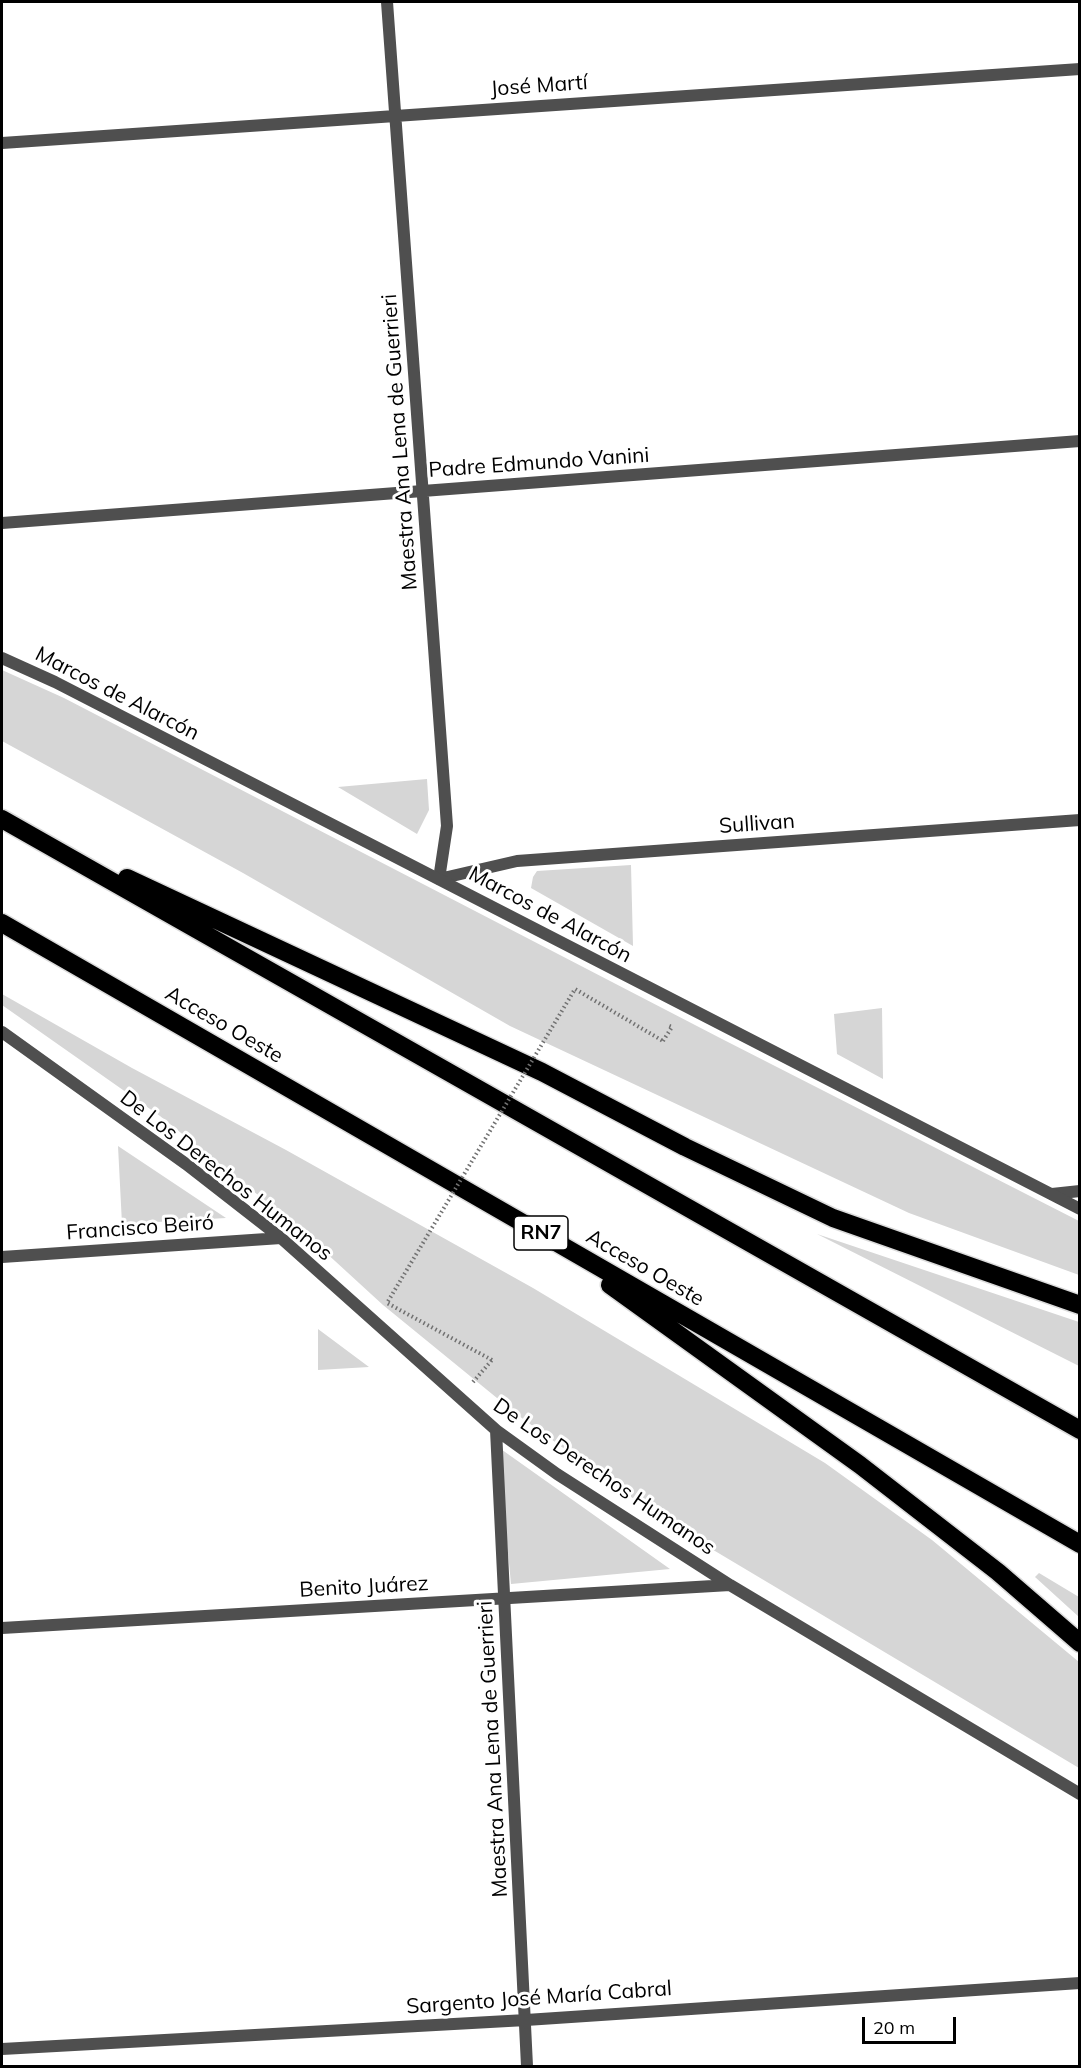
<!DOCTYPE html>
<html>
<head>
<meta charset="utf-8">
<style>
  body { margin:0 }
  #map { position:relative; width:1081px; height:2068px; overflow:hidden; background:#fff; font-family:Mulish,sans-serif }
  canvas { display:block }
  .frame { position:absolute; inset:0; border:3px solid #000; pointer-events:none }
  .scale { position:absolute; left:862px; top:2017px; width:94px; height:27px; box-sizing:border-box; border:3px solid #000; border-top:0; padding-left:8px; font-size:18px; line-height:21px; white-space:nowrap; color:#000; -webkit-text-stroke:4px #fff; paint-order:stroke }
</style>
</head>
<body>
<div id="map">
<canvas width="1081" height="2068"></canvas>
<div class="frame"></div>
<div class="scale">20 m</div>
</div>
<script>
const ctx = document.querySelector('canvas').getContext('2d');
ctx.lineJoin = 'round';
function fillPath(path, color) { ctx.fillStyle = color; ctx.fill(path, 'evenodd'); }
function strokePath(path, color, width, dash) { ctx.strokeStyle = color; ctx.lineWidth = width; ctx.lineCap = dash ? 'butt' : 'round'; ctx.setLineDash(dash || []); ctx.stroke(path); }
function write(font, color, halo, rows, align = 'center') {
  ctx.font = font + ' Mulish,sans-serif'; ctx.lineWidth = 6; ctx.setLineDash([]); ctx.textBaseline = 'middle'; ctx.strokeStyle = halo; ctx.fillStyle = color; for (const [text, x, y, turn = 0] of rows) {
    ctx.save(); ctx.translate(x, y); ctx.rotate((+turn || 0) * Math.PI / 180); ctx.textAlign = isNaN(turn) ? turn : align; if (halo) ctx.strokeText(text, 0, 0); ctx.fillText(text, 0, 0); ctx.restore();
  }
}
const green = new Path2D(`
  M2,670L64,698L722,1039L1079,1221V1275L909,1213L510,1026L243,873L2,741Z
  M427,779L429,810L417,834L338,787Z
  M631,865L633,946L531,888L533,877L537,871Z
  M2,994L132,1068L286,1150L533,1288L825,1463L932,1540L1079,1662V1768L663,1520L519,1416L383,1305L299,1228L160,1116L2,1005Z
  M882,1008L883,1079L837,1054L834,1014Z
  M118,1146L226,1218L122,1224Z
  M817,1234L1079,1322V1366Z
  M318,1329L369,1367L318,1370Z
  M498,1447L670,1569L511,1584Z
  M1039,1573L1079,1597V1617L1035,1577Z`);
const path = new Path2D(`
  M663,1041L672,1027L667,1025
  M473,1382L492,1360`);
const minor = new Path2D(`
  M387,2L447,826L439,879L517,861L1080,820
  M2,143L1080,69
  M2,523L1080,441
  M2,1032L186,1164L281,1238L496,1430L557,1474L730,1585L1080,1794
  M1052,1194L1080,1191
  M2,1257L281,1238
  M496,1430L527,2066
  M2,1628L730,1585
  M2,2049L526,2020L1080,1983`);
const tertiary = new Path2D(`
  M2,658L55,682L1080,1209`);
const motorway = new Path2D(`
  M2,819L1080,1430
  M127,878L542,1072L685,1147L833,1218L1080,1305
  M2,923L1080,1544
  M610,1285L860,1465L998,1572L1080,1643`);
const pathBridge = new Path2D(`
  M492,1360L387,1303L575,989L663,1041`);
const shields = [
  [541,1233,54]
];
const shieldNames = [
  ["RN7",541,1233]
];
const streetNames = [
  ["José Martí",539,86,-4],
  ["Maestra Ana Lena de Guerrieri",400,442,-94],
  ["Padre Edmundo Vanini",539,463,-4],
  ["Marcos de Alarcón",117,694,27],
  ["Sullivan",757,824,-4],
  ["Marcos de Alarcón",550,915,28],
  ["Acceso Oeste",224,1025,30],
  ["De Los Derechos Humanos",226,1176,38],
  ["Francisco Beiró",140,1228,-4],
  ["Acceso Oeste",645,1268,30],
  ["De Los Derechos Humanos",604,1477,34],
  ["Benito Juárez",364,1587,-3],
  ["Maestra Ana Lena de Guerrieri",493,1749,-93],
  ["Sargento José María Cabral",539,1998,-4]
];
fillPath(green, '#d6d6d6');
strokePath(motorway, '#dbdbdb', 21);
strokePath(path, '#717171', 4, [1.5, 3]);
strokePath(minor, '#4f4f4f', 12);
strokePath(tertiary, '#4f4f4f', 12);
strokePath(motorway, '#000', 18);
strokePath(pathBridge, '#717171', 4, [1.5, 3]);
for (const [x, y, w] of shields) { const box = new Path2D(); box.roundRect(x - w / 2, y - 17, w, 34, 4.5); ctx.fillStyle = '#fff'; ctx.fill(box); strokePath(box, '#000', 1.5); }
write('bold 20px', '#000', null, shieldNames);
write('21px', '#000', '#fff', streetNames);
</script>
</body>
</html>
